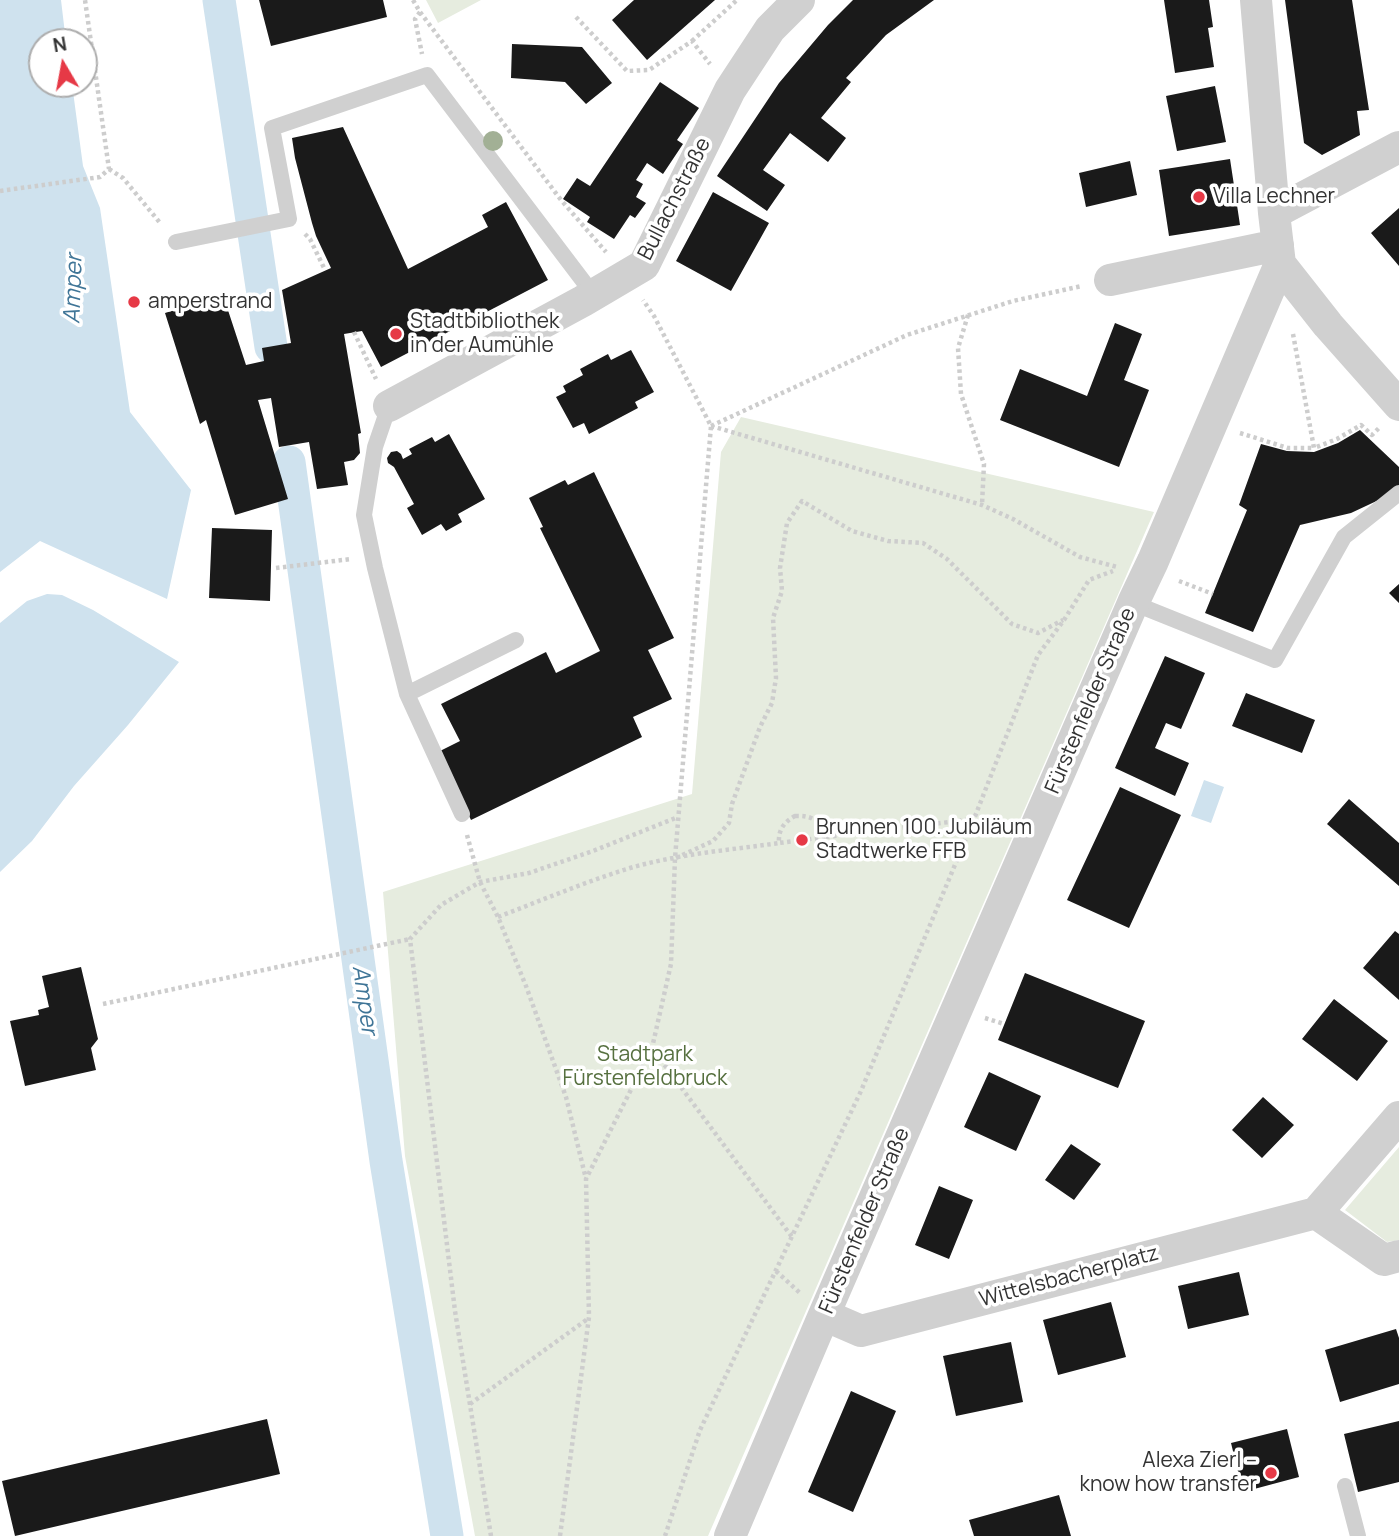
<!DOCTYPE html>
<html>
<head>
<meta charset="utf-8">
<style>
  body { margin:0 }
  #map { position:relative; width:1399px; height:1536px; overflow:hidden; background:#fff; font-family:Manrope,sans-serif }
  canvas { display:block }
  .north { position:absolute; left:28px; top:28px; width:70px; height:70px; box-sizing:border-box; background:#fff; border:2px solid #adadad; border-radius:50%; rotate:350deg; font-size:19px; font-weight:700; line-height:28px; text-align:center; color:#333 }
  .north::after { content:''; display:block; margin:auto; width:24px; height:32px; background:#e63946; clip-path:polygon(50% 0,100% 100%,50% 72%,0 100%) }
</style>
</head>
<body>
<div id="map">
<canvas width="1399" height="1536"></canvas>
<div class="north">N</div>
</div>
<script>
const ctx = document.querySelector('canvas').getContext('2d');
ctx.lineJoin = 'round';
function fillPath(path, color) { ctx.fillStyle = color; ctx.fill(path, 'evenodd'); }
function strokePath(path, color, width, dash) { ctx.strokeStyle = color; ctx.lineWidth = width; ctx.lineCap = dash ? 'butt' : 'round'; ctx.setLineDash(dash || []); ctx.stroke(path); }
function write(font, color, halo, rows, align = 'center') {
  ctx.font = font + ' Manrope,sans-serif'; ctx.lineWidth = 7; ctx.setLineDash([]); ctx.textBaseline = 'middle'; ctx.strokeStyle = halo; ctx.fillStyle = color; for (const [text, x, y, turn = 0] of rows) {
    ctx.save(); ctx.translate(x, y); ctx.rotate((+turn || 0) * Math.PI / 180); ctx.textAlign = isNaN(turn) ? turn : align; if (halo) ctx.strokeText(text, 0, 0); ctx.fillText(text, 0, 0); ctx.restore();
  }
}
const green = new Path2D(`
  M426,0H481L438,23Z
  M741,417L1154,512L708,1536H475L405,1156L383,892L692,794L721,452Z
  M1399,1147V1240L1387,1242L1345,1210Z`);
const water = new Path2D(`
  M0,0H61L66,42H42V84H72L83,166L100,208L130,412L191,490L167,599L40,541L0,572Z
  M47,594L62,595L93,610L179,662L128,725L74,786L32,841L0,872V623L27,601Z
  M1204,780L1224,787L1211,823L1191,816Z`);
const canal = new Path2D(`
  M219,0L271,347
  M289,462L386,1161L447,1536`);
const building = new Path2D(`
  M259,0H383L387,17L271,46Z
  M634,0H715L647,60L612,20Z
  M853,0H934L886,35L846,78L851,82L821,118L846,138L828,162L790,133L763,170L785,185L767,211L717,176L779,83L828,25Z
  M1164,0H1209L1213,27L1208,28L1214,67L1175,73Z
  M1285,0H1352L1369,110L1357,111L1360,135L1322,155L1304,143Z
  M512,44L582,47L612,83L586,104L565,82L511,78Z
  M660,82L699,108L677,140L683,144L663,174L647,163L636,180L643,184L636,197L646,203L635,218L630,215L614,239L587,222L590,217L563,199L577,178L590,186Z
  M1215,86L1226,142L1177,151L1166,96Z
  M343,127L408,269L488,227L482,215L506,202L548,280L381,367L362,331L344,334L361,433L358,434L360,453L354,460L344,462L348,485L317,489L309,442L279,447L271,398L258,400L288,499L235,515L206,420L200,424L165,313L223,295L246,365L264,361L262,348L291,343L282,290L331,268L316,236L312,223L295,158L292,138Z
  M1230,159L1240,225L1169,236L1159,170Z
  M1130,161L1137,195L1086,207L1079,173Z
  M713,192L769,223L731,291L676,261Z
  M1399,208V266L1371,233Z
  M1115,323L1142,334L1124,380L1149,390L1119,467L1000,420L1020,369L1087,396Z
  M631,350L654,392L635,402L638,408L589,434L584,423L573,428L556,397L566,392L563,386L583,375L580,369L608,354L611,360Z
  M1360,430L1399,467V486L1383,498L1351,513L1300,525L1253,632L1205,613L1247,510L1239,505L1261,444L1287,451L1314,452L1338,443Z
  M449,434L485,499L458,514L462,522L446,531L441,524L422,535L407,508L414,504L394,467L388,463L387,458L391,452L397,451L401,454L403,459L412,454L409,449L432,437L435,442Z
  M594,472L674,638L648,650L672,699L633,717L642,737L471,820L438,752L460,741L441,704L546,652L556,673L600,651L540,528L543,527L529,498L565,480L568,485Z
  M212,528L272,530L270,601L209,598Z
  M1399,584V603L1389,593Z
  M1165,656L1205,673L1181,729L1166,723L1155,748L1189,763L1175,796L1115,768Z
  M1246,693L1315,720L1302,753L1232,726Z
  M1120,787L1181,815L1129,928L1067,900Z
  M1349,799L1399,843V886L1327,824Z
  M1395,931L1399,934V1000L1363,968Z
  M81,967L98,1039L91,1048L96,1070L25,1086L10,1021L39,1015L38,1010L49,1007L42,976Z
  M1025,973L1145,1021L1118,1088L998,1040Z
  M1334,999L1388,1041L1357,1081L1302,1039Z
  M989,1072L1041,1096L1016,1151L964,1127Z
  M1263,1097L1294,1125L1262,1158L1232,1130Z
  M1071,1144L1101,1164L1074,1200L1045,1180Z
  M939,1186L973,1200L949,1259L915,1245Z
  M1239,1272L1249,1315L1188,1329L1178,1286Z
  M1111,1302L1126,1357L1058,1375L1043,1320Z
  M1396,1329L1399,1338V1384L1340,1402L1325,1350Z
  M1011,1342L1023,1402L956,1416L943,1356Z
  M851,1391L896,1411L853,1512L808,1492Z
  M267,1419L280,1474L15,1536L2,1481Z
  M1399,1421V1482L1358,1492L1344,1434Z
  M1287,1429L1299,1477L1243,1492L1231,1443Z
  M1059,1495L1071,1536H974L969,1520Z`);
const path = new Path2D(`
  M413,0L420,12L561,200L606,252
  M420,12L415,19L422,54
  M576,17L627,71L649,70L692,41L710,64
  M692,41L737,0
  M109,169L123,178L161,224
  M0,191L100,177L109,169L85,0
  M305,234L310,239L325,270
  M968,315L958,348L961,394L984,464L982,505
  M354,332L376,379
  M1293,334L1314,448L1337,439L1361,425L1372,435L1379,428
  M711,426L982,505L1013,519L1080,557L1117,567
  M711,426L907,335L1013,301L1082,286
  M1240,433L1288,448H1314
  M276,568L351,559
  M1179,581L1213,594
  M795,816C812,815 821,821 826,837L779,843C778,830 784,822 795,816Z
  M467,835L480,882L498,917L526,986L566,1097L586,1179
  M826,837L974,819
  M676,858L713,841L729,823L732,804L760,727L772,703L776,678L773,618L782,591L780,568L787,523L802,501L852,531L888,541L923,543L947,559L1012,624L1038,633L1063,620
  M498,917C542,900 585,882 630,868C678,854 730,850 779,843
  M103,1004L410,939
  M985,1018L1004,1024
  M652,1048L792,1237
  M776,1271L800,1293
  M470,1404L589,1318
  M491,1536L455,1311L410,939L441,905L480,882L529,873L593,851L678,817
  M560,1536L589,1317L586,1179L652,1048L671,964L675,858L711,426L654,316L643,300
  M665,1536L700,1430L861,1091L974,819L1038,655L1064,620L1089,580L1113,571`);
const service = new Path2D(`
  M176,242L289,219L272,128L427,75L593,294
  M389,406L375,447L364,515L375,568L407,694L462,814
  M1133,603L1275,660L1344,537L1399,493
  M407,694L516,640
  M1345,1486L1358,1536`);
const minor = new Path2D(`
  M1274,213L1399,147
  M1280,264L1328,325L1399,405
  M1110,280L1278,245
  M389,406L583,301L644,265L730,90L770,29L799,0
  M1316,1213L1384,1260L1399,1256
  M824,1315L861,1331L1316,1213L1399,1117
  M730,1536L824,1315L1133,603L1153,561L1280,264L1274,213L1256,0`);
const trees = [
  [493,141]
];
const markers = [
  [1199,197,7,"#e63946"],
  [134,302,7,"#e63946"],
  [396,334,7,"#e63946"],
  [802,840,7,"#e63946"],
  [1271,1473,7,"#e63946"]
];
const poiNames = [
  ["Villa Lechner",1213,197],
  ["amperstrand",148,302],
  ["Stadtbibliothek",410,322],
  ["in der Aumühle",410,346],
  ["Brunnen 100. Jubiläum",816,828],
  ["Stadtwerke FFB",816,852],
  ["Alexa Zierl –",1257,1461,"right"],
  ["know how transfer",1257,1485,"right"]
];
const streetNames = [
  ["Bullachstraße",675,199,-63],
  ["Fürstenfelder Straße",1091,701,-67],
  ["Fürstenfelder Straße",865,1221,-67],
  ["Wittelsbacherplatz",1069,1277,-15]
];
const parkNames = [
  ["Stadtpark",645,1055],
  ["Fürstenfeldbruck",645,1079]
];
const waterNames = [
  ["Amper",74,289,-88],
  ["Amper",364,1000,82]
];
fillPath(green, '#e6ecdf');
fillPath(water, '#cfe2ee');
strokePath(canal, '#cfe2ee', 33);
fillPath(building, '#1a1a1a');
strokePath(path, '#cdcdcd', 4.5, [3.5, 3.5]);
strokePath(service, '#d0d0d0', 16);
strokePath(minor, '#d0d0d0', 32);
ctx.fillStyle = '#a2b095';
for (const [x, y] of trees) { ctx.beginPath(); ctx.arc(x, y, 10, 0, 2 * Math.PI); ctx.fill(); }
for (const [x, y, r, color] of markers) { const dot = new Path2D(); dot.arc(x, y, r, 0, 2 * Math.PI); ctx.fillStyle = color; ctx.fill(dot); strokePath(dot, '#fff', 2.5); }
write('21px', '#333', '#fff', poiNames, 'left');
write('21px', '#333', '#fff', streetNames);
write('21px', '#56703f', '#fff', parkNames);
write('italic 23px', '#3f7597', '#fff', waterNames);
</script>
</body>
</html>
